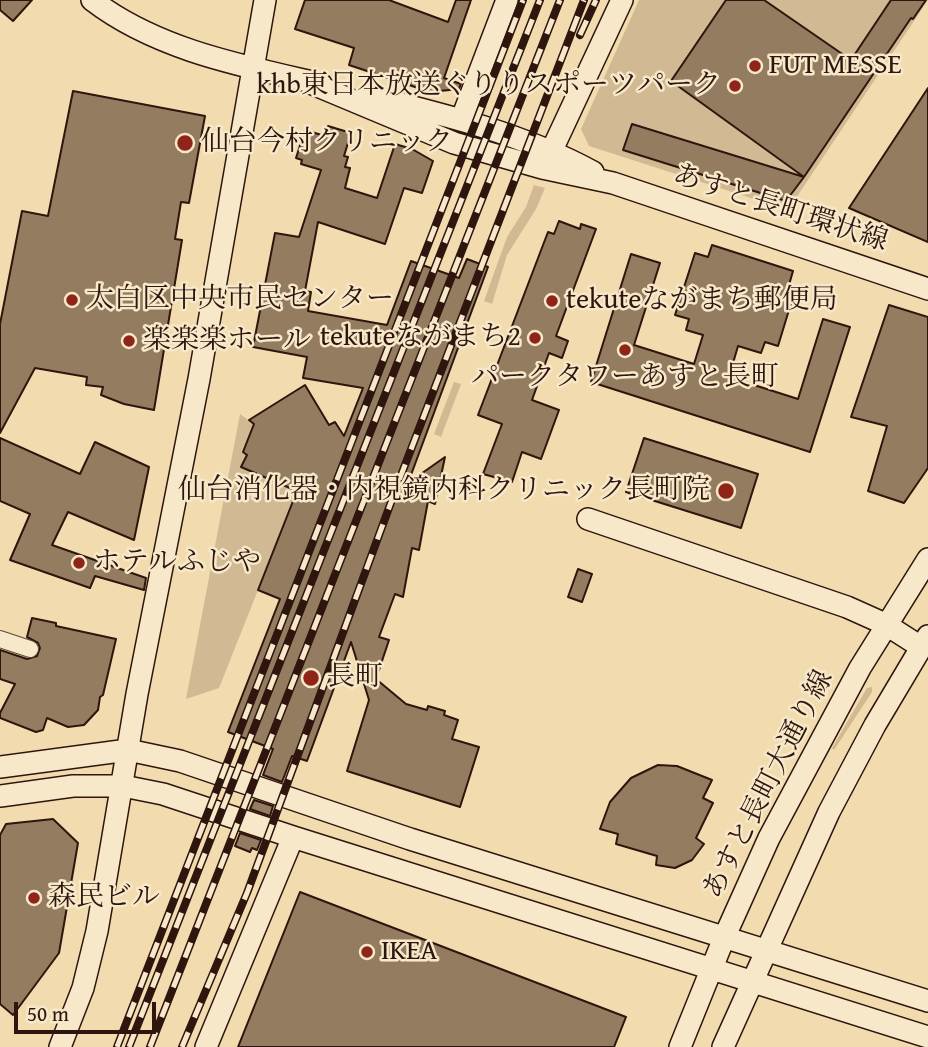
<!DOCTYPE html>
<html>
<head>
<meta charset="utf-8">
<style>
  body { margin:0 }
  #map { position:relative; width:928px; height:1047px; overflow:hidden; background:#f2dbae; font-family:"Gentium Book Plus",serif }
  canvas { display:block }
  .scale { position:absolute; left:14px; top:1002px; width:142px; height:32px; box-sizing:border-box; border:4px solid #2e150d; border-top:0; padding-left:9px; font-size:21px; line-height:24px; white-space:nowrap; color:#2e150d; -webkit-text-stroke:5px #f7e8ca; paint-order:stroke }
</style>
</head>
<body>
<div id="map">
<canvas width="928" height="1047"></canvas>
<div class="scale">50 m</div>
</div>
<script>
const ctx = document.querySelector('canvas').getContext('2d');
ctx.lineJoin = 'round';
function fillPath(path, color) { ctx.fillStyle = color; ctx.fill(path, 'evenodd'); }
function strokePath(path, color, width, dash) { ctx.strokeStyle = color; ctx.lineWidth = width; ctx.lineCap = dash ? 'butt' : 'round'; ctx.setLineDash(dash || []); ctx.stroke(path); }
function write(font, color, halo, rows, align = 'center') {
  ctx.font = font + ' "Gentium Book Plus","Noto Serif JP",serif'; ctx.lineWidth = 5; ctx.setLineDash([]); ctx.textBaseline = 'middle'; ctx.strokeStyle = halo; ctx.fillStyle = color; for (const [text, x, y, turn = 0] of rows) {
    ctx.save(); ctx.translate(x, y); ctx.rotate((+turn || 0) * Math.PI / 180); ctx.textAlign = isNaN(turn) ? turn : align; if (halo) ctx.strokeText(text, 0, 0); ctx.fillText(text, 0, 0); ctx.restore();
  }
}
const green = new Path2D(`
  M639,0H928L788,210L589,146L581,129Z
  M534,185L545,188L536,209L507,255L492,304L484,301L507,237L526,207Z
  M454,382L461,384L441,437L434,434Z
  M240,414L287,448L305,472L219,688L186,699Z
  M872,687V692L834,750L832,748L867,688Z`);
const building = new Path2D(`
  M0,0H32L13,21L0,10Z
  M305,0H389L448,22L456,0H471L444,78L461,84L459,89L430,92L349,65L354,48L295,29Z
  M726,0H764L851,60L891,0H926L913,19L911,18L804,177L671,81Z
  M928,88V242L849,208Z
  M73,91L205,116L189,203L181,202L175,239L182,240L154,410L124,404L101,395L103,387L86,385L87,377L35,368L0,433V324L22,211L48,216Z
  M632,124L804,177L786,201L623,150Z
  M328,126L351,133L344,156L348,157L345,167L350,168L345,188L377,198L395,144L412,149L433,161L422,193L404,188L385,244L318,222L305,291L311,292L308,311L387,325L411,261L459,278L467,259L488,267L408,483L445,457L435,504L428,501L419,550L412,548L403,597L395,594L379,637L389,640L376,679L406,704L427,710L428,706L445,711L444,715L458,720L452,739L479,747L460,807L347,771L369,700L351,642L307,761L292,756L282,782L263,775L273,749L228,732L280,599L258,590L297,491L241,467L247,455L243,452L254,424L249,420L305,385L329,425L335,422L344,436L363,388L303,378L307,357L253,347L275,233L299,237L321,170L301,164L302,160L296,158L305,130L325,136Z
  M559,221L580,229L581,224L596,229L556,336L568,341L562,358L549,353L532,400L559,410L541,459L522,452L512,482L483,474L502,424L478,415L548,232L554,234Z
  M712,245L793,271L789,285L796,287L778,346L765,342L761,353L738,346L729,377L798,399L823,319L850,327L810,452L591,382L631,254L660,263L634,345L694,364L703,335L686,330L689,319L675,315L695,253L708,257Z
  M889,305L928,317V468L904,503L868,491L887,426L851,417Z
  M0,438L80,474L95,442L149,467L134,540L68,512L52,545L146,578L144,590L95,576L90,588L10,560L30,514L0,501Z
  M644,438L758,474L741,528L626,492Z
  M578,569L592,574L582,602L568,597Z
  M32,618L56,623V626L116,639L103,695L100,697L98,710L84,725L68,727L47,718L43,730L36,732L0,718V713L15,684L0,679V650L27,659L37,656L40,648L38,643L27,637Z
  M658,765L677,766L712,780L703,798L713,803L696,838L704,844L692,860L675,868L656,865L657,856L616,844L618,834L600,829L610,802L631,778Z
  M254,800L273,806L270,816L250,809Z
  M53,819L78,843L59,953L13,1015L0,1004V835L6,824Z
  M240,833L261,840L257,850L252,848L250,852L235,846Z
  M300,892L626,1017L614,1047H238Z`);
const street = new Path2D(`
  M0,639L30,649`);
const secondary = new Path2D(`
  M92,0C157,50 243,66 321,84
  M308,82L454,143L542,168L613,183L928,289
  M369,96C446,115 523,134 593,172
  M462,118L507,0
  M552,150L622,0
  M588,519L847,607L885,624L921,647
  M0,767L128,750L180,761L410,839L928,1001
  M0,796L73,786H123L163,794L293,837L928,1037
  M60,1047L83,988L97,931L137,694L199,379L265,0
  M206,1047L293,837
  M680,1047L724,938L769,838L860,668L928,559
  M723,1047L829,812L875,725L928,636`);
const rail = new Path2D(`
  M580,35L596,0
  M117,1047L523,0
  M129,1047L540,0
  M150,1047L560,0
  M182,1047L247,893L400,478L584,0`);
const markers = [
  [755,66,7,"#8f2418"],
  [735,86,7,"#8f2418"],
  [185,143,9,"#8f2418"],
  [72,300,7,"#8f2418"],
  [552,301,7,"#8f2418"],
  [535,338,7,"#8f2418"],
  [129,341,7,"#8f2418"],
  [625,350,7,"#8f2418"],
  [726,491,9,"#8f2418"],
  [79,563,7,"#8f2418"],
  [311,678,9,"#8f2418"],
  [34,898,7,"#8f2418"],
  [367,952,7,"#8f2418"]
];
const poiNames = [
  ["FUT MESSE",769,66],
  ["khb東日本放送ぐりりスポーツパーク",721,86,"right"],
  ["仙台今村クリニック",201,143],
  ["太白区中央市民センター",86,300],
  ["tekuteながまち郵便局",566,301],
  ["tekuteながまち2",521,338,"right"],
  ["楽楽楽ホール",143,341],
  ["パークタワーあすと長町",625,378,"center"],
  ["仙台消化器・内視鏡内科クリニック長町院",710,491,"right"],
  ["ホテルふじや",93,563],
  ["長町",327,678],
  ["森民ビル",48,898],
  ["IKEA",381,952]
];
const streetNames = [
  ["あすと長町環状線",780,209,18],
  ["あすと長町大通り線",769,785,-63]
];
fillPath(green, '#d1b993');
fillPath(building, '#947c61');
strokePath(building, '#2e150d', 2);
strokePath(street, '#5f4635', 18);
strokePath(secondary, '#2e150d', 24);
strokePath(street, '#f7e8ca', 16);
strokePath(secondary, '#f7e8ca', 21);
strokePath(rail, '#2e150d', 8);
strokePath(rail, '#f7e8ca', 5, [16]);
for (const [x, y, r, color] of markers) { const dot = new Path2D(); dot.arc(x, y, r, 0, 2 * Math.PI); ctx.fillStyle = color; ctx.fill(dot); strokePath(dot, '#f7e8ca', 2.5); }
write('28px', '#2e150d', '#f7e8ca', poiNames, 'left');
write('28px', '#2e150d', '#f7e8ca', streetNames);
</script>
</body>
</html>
